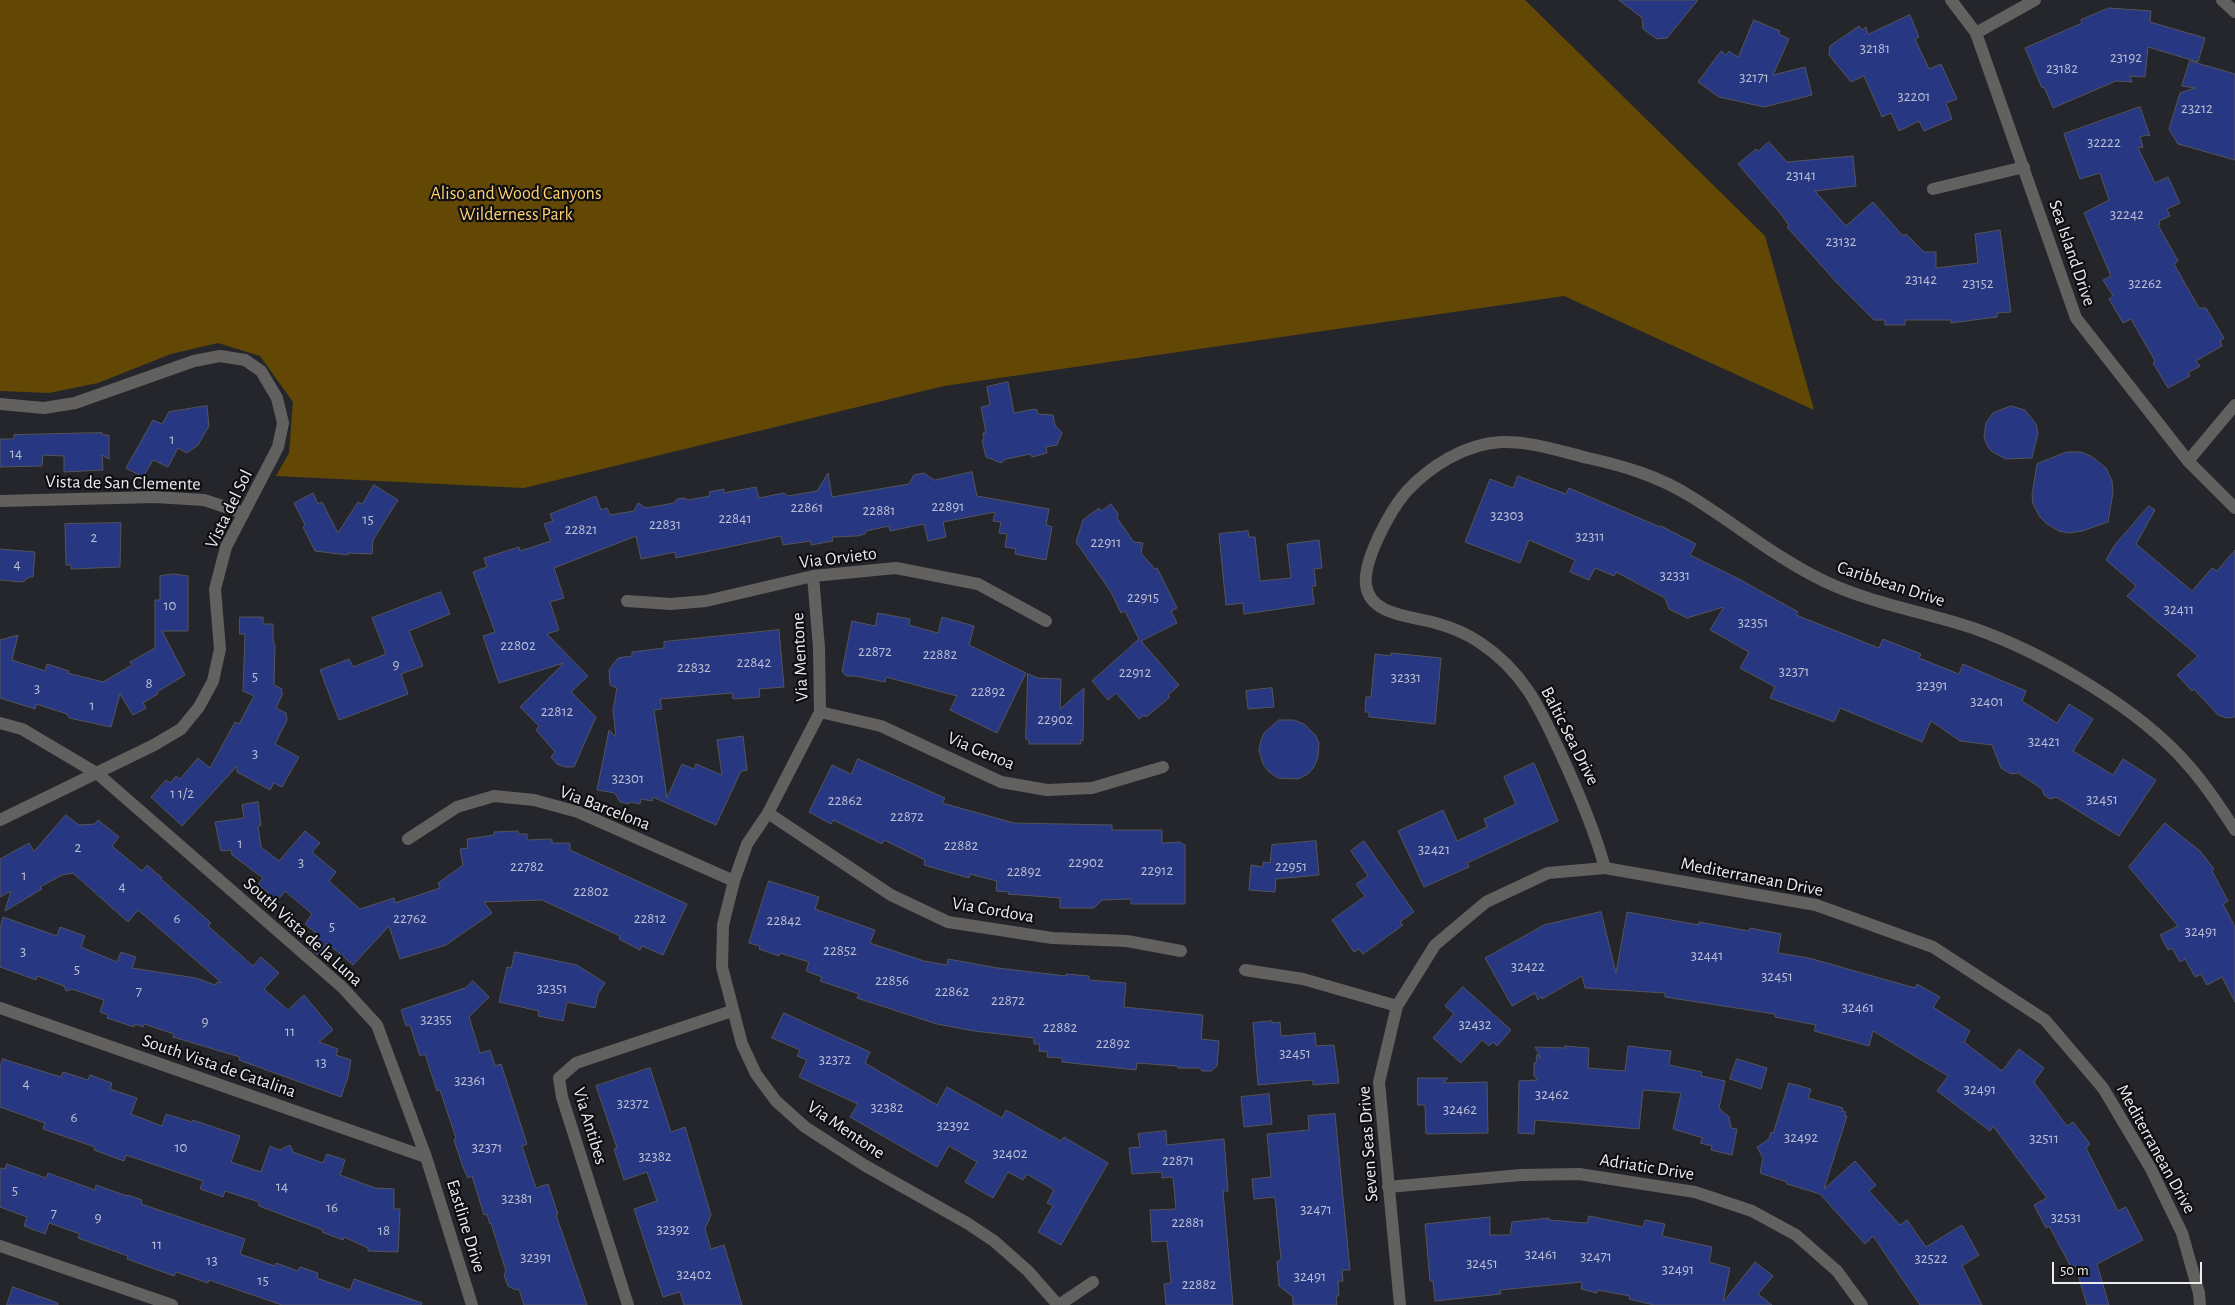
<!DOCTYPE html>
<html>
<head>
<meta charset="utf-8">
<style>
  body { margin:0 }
  #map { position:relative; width:2235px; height:1305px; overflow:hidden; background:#25262b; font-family:"Alegreya Sans",sans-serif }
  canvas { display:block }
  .scale { position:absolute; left:2052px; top:1262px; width:150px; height:22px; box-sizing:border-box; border:2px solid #ebecef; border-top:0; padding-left:6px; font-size:15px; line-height:18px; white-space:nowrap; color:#ebecef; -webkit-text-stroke:4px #0f0f12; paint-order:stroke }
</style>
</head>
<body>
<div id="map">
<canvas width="2235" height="1305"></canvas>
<div class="scale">50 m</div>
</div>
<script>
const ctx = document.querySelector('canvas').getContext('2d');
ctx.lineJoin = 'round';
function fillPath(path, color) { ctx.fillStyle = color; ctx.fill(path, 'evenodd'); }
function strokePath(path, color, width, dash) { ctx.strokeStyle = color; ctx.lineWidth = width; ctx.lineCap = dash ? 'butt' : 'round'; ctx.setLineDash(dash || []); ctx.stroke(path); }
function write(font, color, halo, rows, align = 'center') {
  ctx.font = font + ' "Alegreya Sans",sans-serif'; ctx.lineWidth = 4.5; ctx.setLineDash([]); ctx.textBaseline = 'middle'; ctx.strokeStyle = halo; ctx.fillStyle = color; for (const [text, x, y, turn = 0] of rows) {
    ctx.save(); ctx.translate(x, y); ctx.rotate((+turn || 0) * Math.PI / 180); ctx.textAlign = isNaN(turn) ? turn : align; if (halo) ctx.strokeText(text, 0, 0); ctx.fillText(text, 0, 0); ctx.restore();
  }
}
const green = new Path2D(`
  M0,0H1525L1765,236L1814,410L1564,296L944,386L524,488L276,476L289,453L293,402L260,356L218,343L171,354L98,383L49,393L0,391Z`);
const building = new Path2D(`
  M1619,0H1698L1667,38L1657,39L1643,29L1642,18Z
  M2109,8L2151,11L2150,22L2205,38L2198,62L2148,47L2145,77L2130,76L2132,82L2116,81L2053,108L2044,87L2042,88L2025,48L2082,23L2081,20Z
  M1910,15L1919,37L1915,39L1929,69L1941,64L1957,99L1946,103L1952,119L1924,131L1919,121L1899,131L1891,113L1882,117L1864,76L1851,82L1829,55L1830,46L1859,26L1862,30L1866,27L1868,34Z
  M1754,20L1780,31L1779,34L1789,39L1773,75L1805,67L1812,95L1764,107L1719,97L1698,82L1721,51L1726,55L1729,51L1738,57Z
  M2190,61L2235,74V160L2178,144L2169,129L2180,93L2195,88L2182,86Z
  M2140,107L2150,136L2146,135L2140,137L2143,147L2138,148L2155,183L2168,177L2180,203L2167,209L2170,216L2159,221L2160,224L2158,225L2178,261L2174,264L2199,308H2206L2224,338L2220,341L2222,346L2196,361L2200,366L2188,373L2190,376L2168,388L2153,363L2155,361L2131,319L2123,323L2109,299L2113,296L2103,280L2111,276L2084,213L2109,200L2100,173L2080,179L2064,134Z
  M1769,142L1787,162L1853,156L1856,186L1815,191L1846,226L1873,202L1903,236L1906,234L1924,252H1936V268L1978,263L1975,234L2000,230L2011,312L1997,313V317L1951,323V320H1905V325H1885V320H1874L1837,283L1787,227L1789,225L1780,213L1738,164L1756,149L1758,151Z
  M1008,382L1014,413L1034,409L1037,410L1038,414L1053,415L1055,425L1062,433L1057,445L1046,447L1047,453L1032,457L1031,454L1006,459L1001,463L986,457L982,440L984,439L983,433H986L981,407L990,405L987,387Z
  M207,406L209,426L198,445L187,453L178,448L168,467L153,460L143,477L126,468L153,420L162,424L169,412Z
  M2011,406L2025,410L2036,424L2038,433L2032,458L2006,459L1991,451L1986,443L1984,436L1986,423L1993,413Z
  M102,433V435H109V459L102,455L103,470L64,472V456L43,455L42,466L0,467V439H14V435Z
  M2067,452H2081L2091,456L2106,468L2112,481L2113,492L2108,522L2082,531L2069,533L2059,531L2047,524L2040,517L2033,504L2032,495L2037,464Z
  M972,472L977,496L1049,509L1046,525L1052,527L1046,560L1015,554L1016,549L1005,547L1007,534L999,533L1001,522L993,521L995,512L943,522L946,537L928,541L924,524L890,531L889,526L866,531L865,534L857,536L832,537L833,541L811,545V541L783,545L781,536L676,558L675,552L641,559L636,536L554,568L564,598L550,602L559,630L547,634L588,676L571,692L596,717L574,767H565L557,764L551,757L555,752L536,730L539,726L520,707L564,663L499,683L483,636L495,632L473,572L487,567L484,558L519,547L520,551L551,541L544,524L553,521L550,514L596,496L601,510L607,508L610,515L634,511L638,503L646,508L674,503L677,499L684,498L688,500L710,496L709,492L724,489V493L756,487L759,498L784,493L788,496L817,491L828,473L832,497L909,484L914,475L924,473L934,480Z
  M1518,476L1566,494L1569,488L1660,527L1661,526L1696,544L1690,555L1739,579L1798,612L1796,615L1879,648L1883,639L1921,654L1919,658L1959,674L1963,664L2026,691L2022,701L2057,723L2069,704L2093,719L2073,751L2113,775L2123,759L2156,780L2119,836L2056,797L2050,799L2044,795L2042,789L2018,773L2011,774L2001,768L1992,745L1960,741L1931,721L1922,742L1840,708L1834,722L1770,698L1775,687L1740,668L1749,652L1710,630L1724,607L1687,618L1669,609L1665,598L1616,572L1614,576L1595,568L1589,580L1570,572L1575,560L1529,540L1520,563L1465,542L1490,479L1513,488Z
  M374,485L398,500L373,540L372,554L348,553V555L315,551L303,527L305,525L294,503L313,493L318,504L322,502L338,533L358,502L362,504Z
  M1111,504L1118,514L1117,518L1134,542L1143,543L1141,553L1155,569L1157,568L1177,608L1171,611L1177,623L1141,641L1179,685L1168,695L1170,697L1146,717L1144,715L1139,719L1116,693L1108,700L1092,681L1139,639L1125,611L1121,613L1111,592L1076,542L1083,520L1099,508L1101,511Z
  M2149,506L2155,510L2136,544L2192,591L2212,568L2217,571L2235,550V717L2226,718L2218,715L2194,689L2192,691L2177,675L2198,656L2127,596L2136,586L2106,560L2114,546Z
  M121,523L120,567L71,569V565H66L65,524Z
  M1248,531L1249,537H1255L1260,581L1291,578L1287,544L1319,540L1322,568L1314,569L1316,586H1312L1314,604L1244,614L1243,603L1226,605L1219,534Z
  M0,549L35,552L33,577H29L23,582L0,580Z
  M174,574L188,576V631H162L185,675L157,692L158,694L143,703L146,708L133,715L120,694L111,727L69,718L67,714L36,704L35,709L0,698V640L18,635L12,660L45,671L47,664L69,671L68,673L103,682L132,665L130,662L155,648V600H160V576Z
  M441,592L450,614L409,631L423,666L401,674L408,694L339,720L320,670L349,659L353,667L386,654L372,618Z
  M878,613L910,619L909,625L938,633L942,617L974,626L969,645L1026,673L997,733L950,710L957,696L886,677L885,682L855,676H846L842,671L852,621L875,626Z
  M240,617H263V624H273V640L275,646L274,685L282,689L281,692L283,693L276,708L286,713L287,720L275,744L299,757L282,787L274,783L270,790L237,772V766L182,826L151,797L166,780L170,783L176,776L180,779L198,758L210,768L235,722L239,724L254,696L243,691L245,634H240Z
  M779,630L784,687L759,689L760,697L733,699L732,693L660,699L662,709L654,710L667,798L682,764L694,769L696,764L722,775L717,740L743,736L747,770L741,771L716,825L653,797L652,801L641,799L640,804L631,802L628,804L620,802L615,793L597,790L609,730L616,737L613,710L617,688L610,685L609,670L618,658L632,656V652L664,648V642Z
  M1391,653L1441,658L1435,724L1369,717V712H1365L1366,697H1371L1375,654L1391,656Z
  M1028,674L1038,678L1061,679L1060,709L1084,688L1083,741L1080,740L1081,744H1029V740L1026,739Z
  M1272,688L1274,707L1248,709L1246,691Z
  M1279,720H1294L1304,724L1316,736L1319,743L1318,757L1314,767L1308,774L1298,779L1278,778L1269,772L1263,764L1259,750L1261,740L1264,733Z
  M858,759L945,798L942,803L1014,823L1112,825V830H1162V843L1179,842L1185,845V904H1131V899L1102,900L1094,908H1060V898L1008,894L1009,892L996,891L997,881L970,874L969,878L924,865L925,860L884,840L882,844L833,820L831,824L809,812L832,765L851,774Z
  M1534,763L1558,821L1467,863L1469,867L1424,887L1398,831L1443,810L1457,841L1487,827L1484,819L1516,804L1504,777Z
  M258,802L261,825L258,826L261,847L279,861L305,831L320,843L312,852L336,872L329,881L360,909L394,898L395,903L440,888L438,883L463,865L460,849L468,848L467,839L494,835V832L518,831V834H527V840L552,839V843H570V850L687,904L663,955L642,946L640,950L619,939L620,936L542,900L484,902L492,913L446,945L400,959L389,926L353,965L327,943L318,955L308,947L316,933L305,924L312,914L285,891L277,901L258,884L263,878L232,855L231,850L221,851L215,822L244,818L242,805Z
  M66,815L79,825L95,824L98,820L119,837L112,846L142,871L147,865L162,878L161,879L211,923L208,926L253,966L261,957L279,973L264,989L288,1010L304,995L333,1030L319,1042L338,1049L336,1055L351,1060L348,1077L341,1097L239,1060L240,1057L173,1037L174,1034L144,1024L143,1027L135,1024L134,1027L107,1018L108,1015L100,1012L104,1000L72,989L66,991L64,986L37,976L36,980L0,967V928L3,917L57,936L60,927L85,936L81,947L117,962L121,952L136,957L132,968L196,978L215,985L217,982L222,983L138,910L128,922L73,873L62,875L40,887L42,889L5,911L11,891L0,897V859L29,843L34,851Z
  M2165,823L2200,851L2214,869L2212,871L2228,901L2223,904L2235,927V1002L2222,977L2207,985L2201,974L2195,977L2185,959L2180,962L2172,948L2168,950L2160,935L2178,926L2129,867Z
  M1316,841L1319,875L1276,879L1275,892L1249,890L1251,865L1263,867V862L1270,863L1272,845Z
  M1364,841L1414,912L1400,922L1403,925L1363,954L1359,949L1354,952L1332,920L1365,896L1356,884L1368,876L1351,851Z
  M769,881L819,897L815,909L875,930L870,943L924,961L947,965L948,959L998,968L1066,976V974L1089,976V980L1126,983L1124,1007L1203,1015L1201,1039L1219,1041L1217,1066L1211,1071H1202L1200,1068H1178L1177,1066L1137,1063L1136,1070L1062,1062V1058L1047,1057L1048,1052L1039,1051L1040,1044H1034V1038L974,1031L937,1024L857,998L859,994L820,981L822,977L806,971L809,962L780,953L779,956L759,949L760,946L749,943Z
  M1601,912L1616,973L1627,912L1699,925V922L1749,931L1750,928L1781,934L1778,953L1809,958L1915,988L1917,984L1940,997L1933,1007L1970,1031L1964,1042L2002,1071L2019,1049L2044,1068L2034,1082L2067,1126L2073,1122L2090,1144L2086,1148L2118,1211L2126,1207L2143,1240L2097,1264L2109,1305H2087L2075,1265L2071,1267L2049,1226L2046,1228L2034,1205L2047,1198L1993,1126L1990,1131L1937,1091L1948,1076L1873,1031L1869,1046L1814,1031L1816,1025L1775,1017V1014L1665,997V993L1585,988L1582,976L1542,999V996L1538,1000L1535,993L1512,1006L1485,958L1544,925Z
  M515,952L577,965L605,983L598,994L595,1008L567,1002L563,1021L538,1016L539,1011L499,1002L507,967L511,968Z
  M473,981L489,997L469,1017L480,1053L490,1050L495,1066L501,1064L527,1144L522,1146L536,1188L548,1184L558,1214L556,1215L587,1305H524L519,1289L516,1290L508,1286L504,1275L506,1271L491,1223L490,1224L487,1214L484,1215L472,1176L468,1178L463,1167L454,1140L456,1138L440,1090L437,1091L425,1054L420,1056L410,1025L406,1026L401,1010L465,988Z
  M1463,987L1511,1030L1497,1046L1493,1042L1489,1046L1482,1040L1461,1063L1433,1038L1454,1014L1445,1006Z
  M784,1013L870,1052L865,1063L937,1105L947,1087L1002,1118L1006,1110L1061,1141L1064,1137L1108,1163L1061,1245L1038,1232L1053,1206L1047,1203L1054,1190L1027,1174L1023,1180L1008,1172L993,1198L965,1182L977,1162L949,1146L937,1167L850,1117L858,1104L799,1077L807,1060L797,1056L800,1050L772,1038Z
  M1272,1021V1023L1280,1022L1281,1036L1315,1033L1316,1046L1334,1045L1339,1083L1313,1085V1080L1258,1085L1253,1023Z
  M1565,1046L1589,1048L1588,1068L1625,1071L1628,1046L1671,1051L1669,1065L1702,1072L1701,1076L1725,1081L1719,1108L1729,1117L1731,1128L1737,1129L1732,1155L1711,1150L1712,1146L1700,1143L1703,1138L1673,1129L1681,1093L1643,1090L1639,1129L1535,1120L1534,1134L1518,1133L1519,1081L1538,1080L1534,1076V1063H1536L1537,1054L1541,1058L1535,1047L1565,1048Z
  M3,1059L61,1077L63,1072L88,1080L90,1075L112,1083L110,1089L137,1098L131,1114L162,1126L166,1114L192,1122L193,1120L240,1136L231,1162L261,1172L270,1146L280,1150L290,1145L293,1152L323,1163L327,1154L345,1160L340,1175L375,1188L394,1189V1209H400L398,1252L368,1251V1248L344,1237L343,1240L322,1232L323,1230L259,1206V1202L225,1191L223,1197L200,1189L203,1181L126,1155L124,1161L94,1150L95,1147L43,1129L45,1123L0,1107V1067Z
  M1737,1059L1767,1068L1761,1089L1730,1079Z
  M650,1068L671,1132L685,1127L711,1215L705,1229L711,1249L724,1245L742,1305H684L680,1292L663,1297L634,1209L657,1201L647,1172L624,1180L614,1149L617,1148L596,1086Z
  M1418,1078H1448L1443,1083L1487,1082L1488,1133L1426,1134L1425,1105H1418Z
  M1789,1083L1811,1089L1808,1098L1843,1108L1842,1111L1846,1112L1844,1116H1847L1824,1189L1855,1161L1876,1185L1869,1191L1900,1225L1907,1220L1926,1247L1962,1225L1979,1255L1962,1266L1982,1305H1920L1873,1236L1865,1244L1820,1194L1787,1184V1182L1760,1173L1763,1158L1757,1147L1769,1139L1771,1132L1773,1133Z
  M1269,1094L1272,1124L1244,1127L1241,1097Z
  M1335,1114L1350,1270H1342L1343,1281H1338L1339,1296H1336L1337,1305H1293V1297L1279,1286L1277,1262L1281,1259L1275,1197L1254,1199L1252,1179L1271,1177L1267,1134L1309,1130L1308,1116Z
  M1166,1131L1167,1145L1224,1139L1228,1191H1223L1233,1305H1166L1164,1284L1171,1283L1167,1241L1152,1242L1150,1210L1176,1209L1173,1177L1162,1178V1172L1132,1174L1129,1148L1140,1147L1138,1134Z
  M7,1164L46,1178L48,1173L95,1190L96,1185L127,1196L128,1195L142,1200L141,1204L245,1239L240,1254L275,1266L276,1263L298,1271L300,1267L318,1273L317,1278L350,1290L354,1279L422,1303L421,1305H282L209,1280L208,1283L176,1272L174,1276L127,1259L128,1256L78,1238L80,1234L49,1223L45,1234L24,1226L27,1217L0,1207V1168L5,1169Z
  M1589,1216L1643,1227L1645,1220L1665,1224L1662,1236L1712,1247L1709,1262L1730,1268L1723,1302L1755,1262L1773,1276L1758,1294L1772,1305H1654L1629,1299L1630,1296L1597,1290V1293L1581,1289L1582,1282L1500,1290L1501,1294L1435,1301L1433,1281H1430L1425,1224L1490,1217V1235H1510L1512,1222L1549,1218V1220L1587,1223Z
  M13,1287L58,1303V1305H7Z`);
const minor = new Path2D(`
  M2222,0L2235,12
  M1976,33L2035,0
  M1933,189L2024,167
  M0,404L44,408L75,403L194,361L220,356L245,360L261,371L277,398L283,423L278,447L226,547L215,589L220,649L213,681L199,707L181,729L154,745L0,820
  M2188,461L2235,405
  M0,501L155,497L204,500L244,513
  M813,576L819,648L820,712L768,813L747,844L734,881L723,925L722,967L742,1044L756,1074L776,1101L805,1127L864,1165L967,1223L994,1241L1028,1271L1058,1305
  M627,601L671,604L706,601L813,576L896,568L978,584L1046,621
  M820,712L881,726L1001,782L1047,790L1092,788L1163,767
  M0,723L22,729L98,774L342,987L377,1025L426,1157L472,1305
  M768,813L891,895L948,922L1052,938L1127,941L1181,951
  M408,839L457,807L494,796L534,800L578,812L734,881
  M1245,970L1303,979L1397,1006
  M0,1008L426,1157
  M1388,1187L1521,1175L1579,1174L1695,1192L1752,1211L1796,1235L1837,1271L1862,1305
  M0,1246L172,1305
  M628,1305L562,1097L559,1078L576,1063L732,1011
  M1059,1305L1093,1282
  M2200,1305L2199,1293L2182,1233L2151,1169L2103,1088L2045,1020L1933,947L1816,905L1605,868C1594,828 1578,791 1560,752C1539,706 1523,671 1479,642C1467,634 1453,628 1439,624C1415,616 1370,617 1366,585C1363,560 1390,511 1406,492C1430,466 1465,444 1501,442C1530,441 1560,451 1588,458C1624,466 1658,476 1690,496C1736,524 1777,559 1826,582C1873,604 1925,612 1973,628C2044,653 2139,708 2188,765C2206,785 2221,808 2235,830`);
const tertiary = new Path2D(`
  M1951,0L1976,33L2076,318L2188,461L2235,508
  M1400,1305L1379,1082L1397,1006L1435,945L1486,902L1548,873L1605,868`);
const numberNames = [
  ["32181",1875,48],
  ["23192",2126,57],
  ["23182",2062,68],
  ["32171",1754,77],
  ["32201",1914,96],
  ["23212",2197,108],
  ["32222",2104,142],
  ["23141",1801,175],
  ["32242",2127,214],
  ["23132",1841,241],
  ["23142",1921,279],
  ["23152",1978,283],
  ["32262",2145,283],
  ["1",172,439],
  ["14",16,453],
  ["22891",948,506],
  ["22861",807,507],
  ["22881",879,510],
  ["32303",1507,515],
  ["22841",735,518],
  ["15",368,519],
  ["22831",665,524],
  ["22821",581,529],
  ["32311",1590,536],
  ["2",94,537],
  ["22911",1106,542],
  ["4",17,564],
  ["32331",1675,575],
  ["22915",1143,597],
  ["10",170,605],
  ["32411",2179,609],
  ["32351",1753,622],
  ["22802",518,645],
  ["22872",875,651],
  ["22882",940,654],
  ["22842",754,662],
  ["9",396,664],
  ["22832",694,667],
  ["32371",1794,671],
  ["22912",1135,672],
  ["5",255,676],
  ["32331",1406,677],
  ["8",149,683],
  ["32391",1932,685],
  ["3",37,688],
  ["22892",988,691],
  ["32401",1987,701],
  ["1",92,705],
  ["22812",557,711],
  ["22902",1055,719],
  ["32421",2044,741],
  ["3",255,753],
  ["32301",628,778],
  ["1 1/2",182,793],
  ["32451",2102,799],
  ["22862",845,800],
  ["22872",907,816],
  ["1",240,843],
  ["22882",961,845],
  ["2",78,847],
  ["32421",1434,849],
  ["3",301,862],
  ["22902",1086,862],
  ["22782",527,866],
  ["22951",1291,866],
  ["22912",1157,870],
  ["22892",1024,871],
  ["1",24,875],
  ["4",122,886],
  ["22802",591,891],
  ["6",177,918],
  ["22762",410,918],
  ["22812",650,918],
  ["22842",784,920],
  ["5",332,926],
  ["32491",2201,931],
  ["22852",840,950],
  ["3",23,951],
  ["32441",1707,955],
  ["32422",1528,966],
  ["5",77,969],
  ["32451",1777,976],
  ["22856",892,980],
  ["32351",552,988],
  ["7",139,991],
  ["22862",952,991],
  ["22872",1008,1000],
  ["32461",1858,1007],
  ["32355",436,1019],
  ["9",205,1021],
  ["32432",1475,1024],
  ["22882",1060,1027],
  ["11",290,1031],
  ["22892",1113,1043],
  ["32451",1295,1053],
  ["32372",835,1059],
  ["13",321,1062],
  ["32361",470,1080],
  ["4",26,1083],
  ["32491",1980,1089],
  ["32462",1552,1094],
  ["32372",633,1103],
  ["32382",887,1107],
  ["32462",1460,1109],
  ["6",74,1117],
  ["32392",953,1125],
  ["32492",1801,1137],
  ["32511",2044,1138],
  ["10",181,1147],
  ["32371",487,1147],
  ["32402",1010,1153],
  ["32382",655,1156],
  ["22871",1178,1160],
  ["14",282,1186],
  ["5",15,1190],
  ["32381",517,1198],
  ["16",332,1207],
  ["32471",1316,1209],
  ["7",54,1213],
  ["9",98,1217],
  ["32531",2066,1217],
  ["22881",1188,1222],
  ["32392",673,1229],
  ["18",384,1230],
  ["11",157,1244],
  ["32461",1541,1254],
  ["32471",1596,1256],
  ["32391",536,1257],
  ["32522",1931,1258],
  ["13",212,1260],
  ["32451",1482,1263],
  ["32491",1678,1269],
  ["32402",694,1274],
  ["32491",1310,1276],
  ["15",263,1280],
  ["22882",1199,1284]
];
const parkNames = [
  ["Aliso and Wood Canyons",516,194],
  ["Wilderness Park",516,215]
];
const streetNames = [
  ["Sea Island Drive",2072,253,71],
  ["Vista de San Clemente",123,483,1],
  ["Vista del Sol",229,509,-64],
  ["Via Orvieto",838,558,-7],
  ["Caribbean Drive",1891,584,18],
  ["Via Mentone",800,657,-93],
  ["Baltic Sea Drive",1570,736,63],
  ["Via Genoa",981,751,23],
  ["Via Barcelona",605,808,21],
  ["Mediterranean Drive",1752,877,11],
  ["Via Cordova",993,910,10],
  ["South Vista de la Luna",303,932,42],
  ["South Vista de Catalina",219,1066,19],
  ["Via Antibes",590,1126,73],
  ["Via Mentone",846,1130,34],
  ["Seven Seas Drive",1368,1144,-94],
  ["Mediterranean Drive",2156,1149,61],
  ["Adriatic Drive",1647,1167,9],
  ["Eastline Drive",466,1226,73]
];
fillPath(green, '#634805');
fillPath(building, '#283781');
strokePath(building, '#53555b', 1);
strokePath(minor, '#62615f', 12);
strokePath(tertiary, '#62615f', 12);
write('15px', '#babfd4', null, numberNames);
write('18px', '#ffd072', '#0f0f12', parkNames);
write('18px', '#ebecef', '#0f0f12', streetNames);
</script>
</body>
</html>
